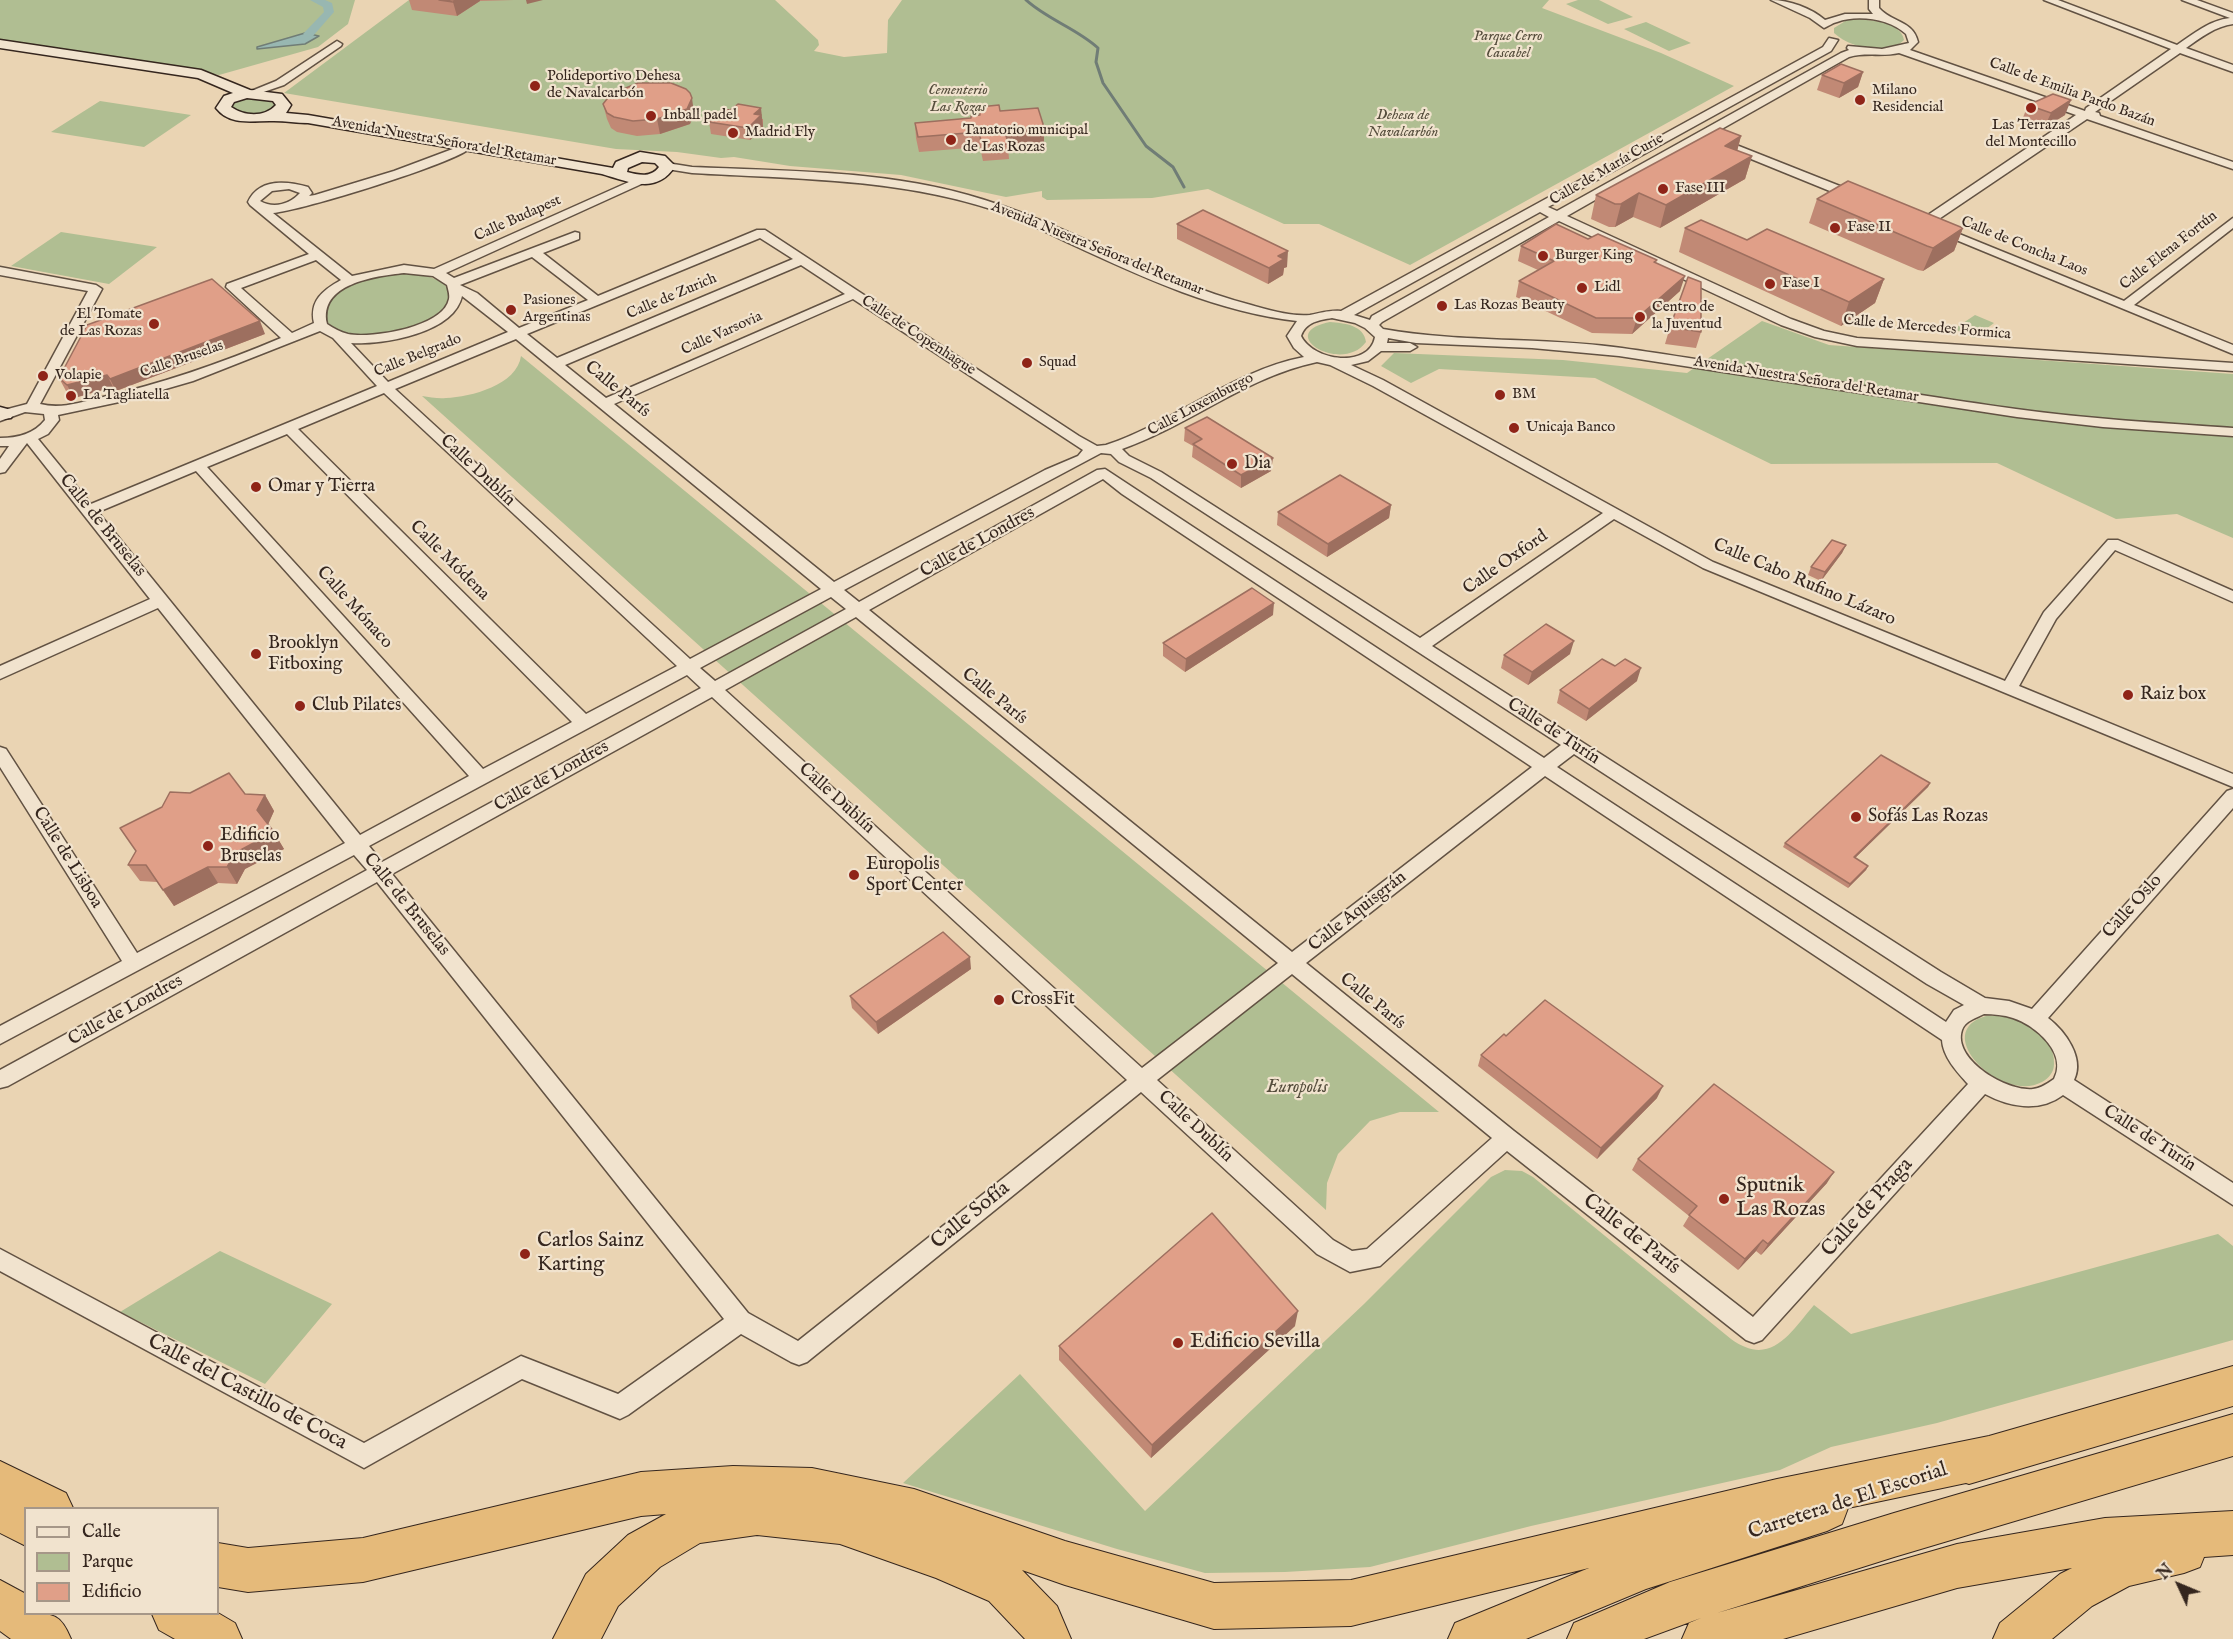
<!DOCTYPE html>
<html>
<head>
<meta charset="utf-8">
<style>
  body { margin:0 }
  #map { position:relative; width:2233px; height:1639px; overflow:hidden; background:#ead4b3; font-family:"IM FELL English",serif }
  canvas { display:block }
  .legend { position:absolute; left:24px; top:1507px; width:195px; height:108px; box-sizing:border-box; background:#f1e3ce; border:2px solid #a69788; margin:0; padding:8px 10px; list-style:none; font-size:18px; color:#35261e }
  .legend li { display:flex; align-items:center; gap:12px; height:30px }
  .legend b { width:30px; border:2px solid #a69788 }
  .north { position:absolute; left:2149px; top:1555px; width:60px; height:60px; -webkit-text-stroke:4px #f1e3ce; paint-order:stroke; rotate:314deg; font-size:16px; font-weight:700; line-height:24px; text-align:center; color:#35261e }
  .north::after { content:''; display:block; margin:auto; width:21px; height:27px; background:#35261e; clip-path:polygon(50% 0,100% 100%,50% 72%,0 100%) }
</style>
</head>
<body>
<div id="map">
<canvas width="2233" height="1639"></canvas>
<ul class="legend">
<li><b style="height:8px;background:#f1e3ce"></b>Calle</li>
<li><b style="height:16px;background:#b0be92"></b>Parque</li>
<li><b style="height:16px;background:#e09f88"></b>Edificio</li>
</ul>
<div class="north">N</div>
</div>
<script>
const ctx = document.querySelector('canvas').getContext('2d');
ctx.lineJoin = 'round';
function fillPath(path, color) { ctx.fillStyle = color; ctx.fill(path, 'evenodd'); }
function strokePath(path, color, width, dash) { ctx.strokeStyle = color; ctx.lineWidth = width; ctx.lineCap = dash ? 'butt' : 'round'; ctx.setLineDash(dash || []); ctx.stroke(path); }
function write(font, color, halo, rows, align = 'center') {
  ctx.font = font + ' "IM FELL English",serif'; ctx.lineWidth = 4.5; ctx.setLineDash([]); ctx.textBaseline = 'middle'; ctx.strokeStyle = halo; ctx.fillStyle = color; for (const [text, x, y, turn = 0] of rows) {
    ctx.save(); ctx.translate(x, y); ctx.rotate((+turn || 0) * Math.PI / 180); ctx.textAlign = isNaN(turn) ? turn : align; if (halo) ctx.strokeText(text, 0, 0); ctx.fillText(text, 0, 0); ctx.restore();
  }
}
const green = new Path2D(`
  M0,0H355L348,24L318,47L219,75L0,40Z
  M409,0H775L818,40L819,45L814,51L844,57L887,53L888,20L902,0H1549L1542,8L1661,53L1734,86L1410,265L1319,224H1284L1208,189L1152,198L1047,200L1042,197V191L1006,197L901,175L790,166L734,157L721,158L677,152L616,149L284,93Z
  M1578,0H1599L1633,17L1608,24L1566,4Z
  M1860,19C1874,21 1901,22 1904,40C1888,57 1850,48 1834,33V28L1847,20Z
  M1646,22L1691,43L1669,51L1624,29Z
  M250,97L265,99L278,106C263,118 246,116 230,107L233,102Z
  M100,101L191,115L144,147L51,132Z
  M61,232L157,247L109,284L11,266Z
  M405,272C526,287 368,371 325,320C326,315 325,309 327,305C335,280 384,276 405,272Z
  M1975,315L1994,323L1974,338L1954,329Z
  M1762,321L1829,345L2233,374V538L2177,514L2116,519L1997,463L1771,464L1595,378L1439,369L1411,383L1381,366L1394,353L1563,360L1687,373Z
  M1330,322C1344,323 1364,325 1366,342C1342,375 1273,333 1330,322Z
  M521,356L1439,1112H1400L1370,1121L1338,1154L1327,1183L1326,1210L422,396C430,397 438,399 446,398C471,397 517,385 521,356Z
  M1986,1016C2012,1013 2056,1031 2054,1064C2054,1072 2049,1078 2042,1082C2001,1104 1929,1032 1986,1016Z
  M1505,1170L1522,1171L1533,1177L1731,1339C1771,1368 1790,1333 1814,1305L1851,1334L2218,1234L2233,1246V1340L1937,1423L1831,1447L1780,1470L1531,1526L1370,1567L1285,1572L1205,1573L1117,1549L903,1483L1020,1374L1145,1511L1364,1304L1491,1177Z
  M220,1251L332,1304L265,1384L120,1312Z`);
const water = new Path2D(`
  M305,33L319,36L305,44L257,49V47Z`);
const stream = new Path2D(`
  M1026,0C1048,20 1076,28 1098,48L1096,62L1103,83L1146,146L1173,167L1184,187`);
const canal = new Path2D(`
  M310,0H325L332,3L334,12L313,36L309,37L303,34L324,12L323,7Z`);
const street = new Path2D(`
  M1771,0C1789,0 1811,8 1825,20L1845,14H1873L1869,9V0H1879V8C1892,23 1913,20 1918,42L1910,50L2085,111L2086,108L2171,49L2044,0H2058L2177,45C2193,34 2210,20 2230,18L2182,0H2197L2233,13V24C2216,26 2200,38 2186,48L2233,65V72L2180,53L2095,112L2099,113L2100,116L2233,162V169L2087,119L1927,227H1919V221L2076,115L1899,53C1882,57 1866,52 1849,57L1711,135L1860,194V200H1852L1702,139L1567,216L1791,319L1824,331L1857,338L2233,363V371L1857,346L1815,337L1781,325L1559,221L1382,322L1379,325L1383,329C1462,343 1543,337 1622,348C1754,367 1885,391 2016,409C2088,419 2161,423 2233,428V436L2103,427L2017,417L1619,356L1532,348L1416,343L1388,338L1387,343H1410L1417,347L1410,351H1381L1368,361L1351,365L1383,380L1713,562L2005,681L2044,612L2108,540H2118L2233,591V602L2115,550L2056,619L2019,686L2233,774V787L1703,568L1614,519L1432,646L1941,972L1985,998L2009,1001L2032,1009L2227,791L2233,789V808L2048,1018C2065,1031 2085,1058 2074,1080L2233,1183V1205L2063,1095C2039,1113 2009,1107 1985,1094L1762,1340L1754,1343L1746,1340L1507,1151L1380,1266L1350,1272L1317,1254L1141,1092L807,1362L799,1365L791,1362L741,1334L628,1415L620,1419L522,1379L364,1468L0,1271V1249L364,1443L521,1356L618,1394L724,1319L377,882L8,1086L0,1088V1070L367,870L354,855L0,1044V1026L122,961L0,767V747L6,749L137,953L345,843L158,608L0,679V666L150,599L27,443L5,472L0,473V459L9,446H0V438C18,438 34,434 45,420L44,414L25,412L0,421V411L27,404L88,291L0,275V267L96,285L102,289L40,404C60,409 79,403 99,398C161,384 222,363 281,338L226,287L227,284L309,254L250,205L248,202C259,178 287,181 308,187L312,193L309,196L315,195L394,171L466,144L472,147C456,163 300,211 273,213L352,276L404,265L434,269L640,177H648V181L446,273L454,278L575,232L579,233V239L543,253L598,296L757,230H765L1079,436L1097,446L1106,445C1175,422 1232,371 1304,357L1294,348L1287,336L1297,321C1218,312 1144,278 1073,245C1047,233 1022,219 994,210C897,178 793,179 692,173L667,169L661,166L667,163L692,167C783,171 879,170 968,195C1066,222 1152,279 1251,305C1269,310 1292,317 1310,315C1321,313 1329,310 1341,311L1823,47L1829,38L1838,40L1831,51L1548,207L1557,211L1841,53L1849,50L1847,48L1848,46L1882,49L1909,43L1906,34C1890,19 1858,14 1837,22C1832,23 1829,26 1824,28L1810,18ZM289,189L300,193C290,204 274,209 260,201L272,191ZM1540,212L1549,217L1372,316L1370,320L1354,315ZM760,238L793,259L557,358L527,334ZM532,257L588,300L519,328L477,293L460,285ZM316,260L341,280C323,290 309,301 314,323L292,333L241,288ZM801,265L845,294L606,398L565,365ZM404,273L433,276L447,285C448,289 450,295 449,299C444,327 371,339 348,334C340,332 333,328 327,324C318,284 375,276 404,273ZM462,296L508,332L388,382L351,343C384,345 454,333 462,296ZM853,299L1083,450L1078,456L1045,470L834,582L614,404ZM1332,318L1355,323L1365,328L1375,337C1369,369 1313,361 1301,336C1306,322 1319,320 1332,318ZM320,331L333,338L377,386L91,504L38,439L48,434L59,420L58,415L124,401L193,381ZM516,339L821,589L690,659L395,389ZM1317,362L1330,365L1373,386L1603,513L1420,638L1161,472L1129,456L1122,449C1190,425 1246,377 1317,362ZM384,393L677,666L586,714L298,429ZM287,434L572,722L483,769L207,467ZM1101,453L1111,454L1119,462L1151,478L1561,745L1544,758L1105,469L1097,470L859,602L844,590ZM196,471L469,776L360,835L98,512ZM1103,479L1122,494L1532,767L1292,952L869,610ZM831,597L846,609L715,681L700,668ZM856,617L1278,963L1142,1068L725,690ZM687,675L701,688L382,862L369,846ZM712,697L1127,1080L798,1341L748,1313L392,874ZM1574,754L1927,984L1964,1005L1954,1010L1946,1022L1557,767ZM1545,776L1942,1040C1943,1057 1957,1072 1968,1084L1753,1317L1514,1131L1306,963ZM1292,974L1492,1138L1367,1249L1352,1251L1333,1240L1157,1080ZM1984,1014C1993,1014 2004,1015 2013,1018C2035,1025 2068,1053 2054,1079C2047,1084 2041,1088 2033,1089C2008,1092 1952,1060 1962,1030C1965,1021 1976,1018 1984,1014Z
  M337,41L342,44L341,46L284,85L249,97L244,94L276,81Z
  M2233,218V228L2134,305L2233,345V354L1932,230L1938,226L1942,227L2124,301Z`);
const secondary = new Path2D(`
  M0,40L201,70L250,90L282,94L291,105L286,113L308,115L613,168L616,162L640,152L665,156L675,166C657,195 629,182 602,174L308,123C297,123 285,121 274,121C254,120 231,127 216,108L224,96L233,93L198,78L0,48ZM247,98L273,101L276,105C264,118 244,116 231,107L234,102ZM642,162L655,163L659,167C651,178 639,175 627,172L628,168Z
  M0,407L11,410L13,414L11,418L0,419Z`);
const highway = new Path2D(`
  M2233,1366V1406L1969,1484L1966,1483L1848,1508L1842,1524L1827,1531L1646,1589L1526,1639H1448L1455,1623L1589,1568L1351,1626L1214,1629L1065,1585L1022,1570L1057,1606L1071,1639H1025L989,1601L936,1578L840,1544L757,1535L700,1543L660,1567L618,1606L601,1639H553L586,1574L628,1535L666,1514L641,1516L363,1582L248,1592L218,1587V1543L248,1548L363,1538L641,1472L733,1466L812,1468L914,1489L1065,1541L1214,1583L1351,1580L1777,1479L1989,1436Z
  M2233,1414V1456L1894,1557L1717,1613L1957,1544L2105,1518L2233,1511V1555L2204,1557L2200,1567L2184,1573L2129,1586L2092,1606L2052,1639H1993L2000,1623L2060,1574L2072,1568L1957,1588L1783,1639H1682L1689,1623L1701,1618L1644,1639H1567L1574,1623L1670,1582L1894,1513Z
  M0,1461L66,1493L73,1508H26V1546L0,1533Z
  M0,1580L26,1594V1614C52,1614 60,1612 71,1639H11L0,1631Z
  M218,1613L235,1623L242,1639H175L159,1630L152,1614Z`);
const wall = new Path2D(`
  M409,0H514L480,1L457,16L412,10Z
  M1863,72L1858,87L1839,98L1817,90L1822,75Z
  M603,104L694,113L690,124L660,134L637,136L617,132L611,128L607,119Z
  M2028,105L2065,115L2044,128L2022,120Z
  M979,107L1000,111L1044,143L1008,147L1009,159L983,161L980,147L919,152L916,138L915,123L971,118L979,115Z
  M763,119V127L750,140L711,134L709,122Z
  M1741,136L1737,151L1752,156L1745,179L1660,228L1633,217L1615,227H1609L1591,219L1596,195Z
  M1817,199L1963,228L1954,251L1923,271L1918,270L1809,223Z
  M1177,224L1287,267L1284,268L1283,275L1268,284L1177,239Z
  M1685,228L1747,240L1884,279L1875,303L1841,326L1679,252Z
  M1588,239L1657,260L1656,263L1680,291L1632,334L1592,333L1516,297L1519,281L1538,270L1518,261L1521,246Z
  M1670,327L1701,332L1696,348L1665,344Z
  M265,334L116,391L113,387L74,398L66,391L59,378Z
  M1185,428L1271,471L1241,488L1192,457L1193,446L1184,441Z
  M1391,505L1389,518L1327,557L1277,525L1278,512Z
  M1846,545L1842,553L1821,581L1808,575L1811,567Z
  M1273,615L1185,672L1163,656V643Z
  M1570,654L1528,685L1501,668L1504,655Z
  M1637,681L1586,721L1557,703L1560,690Z
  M1930,783L1928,787L1855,858L1868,866L1866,870L1848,888L1783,847L1785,843Z
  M245,794L265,795L274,811L268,824L284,849L245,869L237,884L218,883L174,906L157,882L140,881L128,865L162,807Z
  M971,969L878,1034L852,1008L850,996Z
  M1506,1036L1657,1098L1597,1159L1478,1066L1481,1055Z
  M1638,1159L1827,1183L1761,1255L1756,1251L1738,1270L1683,1226L1689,1216L1632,1170Z
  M1295,1326L1151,1458L1059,1360V1346Z`);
const shadedWall = new Path2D(`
  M457,0H480V1L457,16L453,2Z
  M526,0H543L527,4Z
  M1863,72L1858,87L1839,98L1844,83Z
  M692,98L694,113L690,124L660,134L657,119Z
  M2071,100L2065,115L2044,128L2051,113Z
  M761,108L763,127L750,140L748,128L754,114Z
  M1044,127V143L1008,147L1005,131Z
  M1741,136L1735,159L1725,146Z
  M1752,156L1745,179L1660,228L1666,205Z
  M1639,193L1633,217L1615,227L1621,204Z
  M1963,228L1954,251L1923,271L1933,248Z
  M1288,251L1287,267L1284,268L1283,275L1268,284L1269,268L1278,256Z
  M1685,276L1680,291L1632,334L1637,318Z
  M1884,279L1875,303L1841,326L1849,302Z
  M260,321L265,334L116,391L110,379Z
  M107,375L113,387L74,398L67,385Z
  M1273,458L1271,471L1241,488V475Z
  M1391,505L1389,518L1327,557L1328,544Z
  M1846,545L1842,553L1821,581L1825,572Z
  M1274,603L1273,615L1185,672L1186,659Z
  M1574,641L1570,654L1528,685L1532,672Z
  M1641,668L1637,681L1586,721L1589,709Z
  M1930,783L1928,787L1852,861L1854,857Z
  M265,795L274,811L267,827L257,810Z
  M274,832L284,849L245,869L237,884L227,867L235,853Z
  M1868,866L1866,870L1848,888L1850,884Z
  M208,867L218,883L174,906L163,890Z
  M970,957L971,969L878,1034L876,1022Z
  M1663,1086L1657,1098L1597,1159L1601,1148Z
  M1834,1172L1827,1183L1761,1255L1768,1244Z
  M1763,1240L1756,1251L1738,1270L1745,1259Z
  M1298,1311L1295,1326L1151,1458L1152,1445Z`);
const building = new Path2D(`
  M439,0H457L453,2Z
  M1841,64L1863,72L1844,83L1822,75Z
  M638,83H671L686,89L690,93L692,98L687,109L657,119L633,121L614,117L607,113L603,104L611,94Z
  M2053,94L2071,100L2051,113L2028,105Z
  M738,104L761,108L754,114L761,115L748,128L709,122L723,109L730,110Z
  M999,105L1000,111L1038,108L1044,127L1005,131L1008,144L982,145L979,132L918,137L915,123L971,118V116L980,115L979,107Z
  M1720,128L1741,136L1725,146L1752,156L1666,205L1639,193L1621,204H1615L1596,195Z
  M1848,181L1963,228L1933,248L1927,246L1817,199Z
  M1203,210L1288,251L1278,256L1284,259L1269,268L1177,224Z
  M1701,220L1747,240L1767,229L1884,279L1849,302L1685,228Z
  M1556,224L1588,239L1598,234L1657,260L1654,262L1685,276L1637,318H1596L1519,281L1554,261L1521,246Z
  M1688,277L1701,282V332L1670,327Z
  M212,279L260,321L110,379L107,375L67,385L59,378L87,325Z
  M1207,417L1273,458L1241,475L1193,444L1202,439L1185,428Z
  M1340,475L1391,505L1328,544L1278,512Z
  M1832,540L1846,545L1825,572L1811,567Z
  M1252,588L1274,603L1186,659L1163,643Z
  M1546,624L1574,641L1532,672L1504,655Z
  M1602,659L1615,666L1625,659L1641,668L1589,709L1560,690Z
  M1881,755L1930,783L1854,857L1868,866L1850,884L1785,843Z
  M229,773L245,794L265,795L257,810L274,832L235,853L227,867H208L163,890L146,865H128L136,851L120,828L162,807L170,792L190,793Z
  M943,932L970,957L876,1022L850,996Z
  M1545,1000L1663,1086L1601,1148L1481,1055L1504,1034L1506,1036Z
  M1714,1084L1834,1172L1768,1244L1763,1240L1745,1259L1689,1215L1697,1206L1638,1159Z
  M1212,1213L1298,1311L1152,1445L1059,1346Z`);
const markers = [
  [535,86,6,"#8f2418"],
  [1860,100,6,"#8f2418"],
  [2031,108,6,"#8f2418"],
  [651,116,6,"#8f2418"],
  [733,133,6,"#8f2418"],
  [951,140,6,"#8f2418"],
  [1663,189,6,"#8f2418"],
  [1835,228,6,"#8f2418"],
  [1543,256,6,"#8f2418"],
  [1770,284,6,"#8f2418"],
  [1582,288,6,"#8f2418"],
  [1442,306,6,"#8f2418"],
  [511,310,6,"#8f2418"],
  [1640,317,6,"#8f2418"],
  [154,324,6,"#8f2418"],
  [1027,363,6,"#8f2418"],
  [43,376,6,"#8f2418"],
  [1500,395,6,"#8f2418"],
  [71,396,6,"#8f2418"],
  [1514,428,6,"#8f2418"],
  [1232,464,6,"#8f2418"],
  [256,487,6,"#8f2418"],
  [256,654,6,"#8f2418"],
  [2128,695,6,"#8f2418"],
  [300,706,6,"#8f2418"],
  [1856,817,6,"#8f2418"],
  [208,846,6,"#8f2418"],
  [854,875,6,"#8f2418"],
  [999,1000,6,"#8f2418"],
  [1724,1199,6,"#8f2418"],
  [525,1254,6,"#8f2418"],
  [1178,1343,6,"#8f2418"]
];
const farParknames = [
  ["Parque Cerro",1508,37],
  ["Cascabel",1508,54],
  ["Cementerio",958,91],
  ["Las Rozas",958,108],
  ["Dehesa de",1403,116],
  ["Navalcarbón",1403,133]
];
const farPoinames = [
  ["Polideportivo Dehesa",547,77],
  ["de Navalcarbón",547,94],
  ["Milano",1872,91],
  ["Residencial",1872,108],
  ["Inball padel",663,116],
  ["Las Terrazas",2031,126,"center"],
  ["del Montecillo",2031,143,"center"],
  ["Tanatorio municipal",963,131],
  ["de Las Rozas",963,148],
  ["Madrid Fly",745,133],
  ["Fase III",1675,189],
  ["Fase II",1847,228],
  ["Burger King",1555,256],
  ["Fase I",1782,284],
  ["Lidl",1594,288],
  ["Pasiones",523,301],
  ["Argentinas",523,318],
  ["Las Rozas Beauty",1454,306],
  ["Centro de",1652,308],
  ["la Juventud",1652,325],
  ["El Tomate",142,315,"right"],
  ["de Las Rozas",142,332,"right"],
  ["Squad",1039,363],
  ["Volapie",55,376],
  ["BM",1512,395],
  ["La Tagliatella",83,396],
  ["Unicaja Banco",1526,428]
];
const farStreetnames = [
  ["Calle de Emilia Pardo Bazán",2072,93,20],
  ["Avenida Nuestra Señora del Retamar",444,142,10],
  ["Calle de María Curie",1607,170,-30],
  ["Calle Budapest",518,219,-24],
  ["Calle de Concha Laos",2024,247,22],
  ["Avenida Nuestra Señora del Retamar",1097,249,22],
  ["Calle Elena Fortún",2169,251,-38],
  ["Calle de Zurich",672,297,-23],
  ["Calle de Mercedes Formica",1927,328,5],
  ["Calle Varsovia",722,334,-24],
  ["Calle de Copenhague",918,336,33],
  ["Calle Belgrado",418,356,-22],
  ["Calle Bruselas",182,360,-19],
  ["Avenida Nuestra Señora del Retamar",1806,380,9],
  ["Calle Luxemburgo",1201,405,-28]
];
const streetNames = [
  ["Calle París",617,390,39],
  ["Calle Dublín",477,471,43],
  ["Calle de Bruselas",102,526,51],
  ["Calle de Londres",978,543,-29],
  ["Calle Módena",449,561,45],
  ["Calle Oxford",1506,563,-35],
  ["Calle Cabo Rufino Lázaro",1804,583,23],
  ["Calle Mónaco",354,608,48],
  ["Calle París",994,697,39],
  ["Calle de Turín",1553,732,33],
  ["Calle de Londres",552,777,-29],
  ["Calle Dublín",836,799,42],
  ["Calle de Lisboa",67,858,58],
  ["Calle de Bruselas",406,905,51],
  ["Calle Oslo",2133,907,-48],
  ["Calle Aquisgrán",1358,912,-38],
  ["Calle París",1372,1002,39],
  ["Calle de Londres",126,1011,-29],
  ["Calle Dublín",1195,1127,43],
  ["Calle de Turín",2149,1139,33]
];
const poiNames = [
  ["Dia",1244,464],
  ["Omar y Tierra",268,487],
  ["Brooklyn",268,644],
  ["Fitboxing",268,665],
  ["Raiz box",2140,695],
  ["Club Pilates",312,706],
  ["Sofás Las Rozas",1868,817],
  ["Edificio",220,836],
  ["Bruselas",220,857],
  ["Europolis",866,865],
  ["Sport Center",866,886],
  ["CrossFit",1011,1000]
];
const parkNames = [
  ["Europolis",1297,1088]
];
const nearPoinames = [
  ["Sputnik",1736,1187],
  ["Las Rozas",1736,1211],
  ["Carlos Sainz",537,1242],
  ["Karting",537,1266],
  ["Edificio Sevilla",1190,1343]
];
const nearStreetnames = [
  ["Calle de Praga",1868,1208,-48],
  ["Calle Sofía",971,1216,-39],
  ["Calle de París",1631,1235,38],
  ["Calle del Castillo de Coca",247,1393,28],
  ["Carretera de El Escorial",1848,1502,-18]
];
fillPath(green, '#b0be92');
fillPath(water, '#98b7b1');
strokePath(water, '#707d76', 1.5);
strokePath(stream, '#707d76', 3);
fillPath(canal, '#98b7b1');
strokePath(street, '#625243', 3);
strokePath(secondary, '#35261e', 3);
strokePath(highway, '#35261e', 2);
fillPath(street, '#f1e3ce');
fillPath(secondary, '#f1e3ce');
fillPath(highway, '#e5ba7a');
fillPath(wall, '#c18975');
fillPath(shadedWall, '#9d6f5f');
fillPath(building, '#e09f88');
strokePath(building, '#9d6f5f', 1.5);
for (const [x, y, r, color] of markers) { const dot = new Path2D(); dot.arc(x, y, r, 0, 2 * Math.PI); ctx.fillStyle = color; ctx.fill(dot); strokePath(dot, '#f1e3ce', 2); }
write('italic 15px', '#544c3b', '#f1e3ce', farParknames);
write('15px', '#35261e', '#f1e3ce', farPoinames, 'left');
write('15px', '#35261e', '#f1e3ce', farStreetnames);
write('18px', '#35261e', '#f1e3ce', streetNames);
write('18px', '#35261e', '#f1e3ce', poiNames, 'left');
write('italic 18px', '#544c3b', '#f1e3ce', parkNames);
write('21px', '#35261e', '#f1e3ce', nearPoinames, 'left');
write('21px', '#35261e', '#f1e3ce', nearStreetnames);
</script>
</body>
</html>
